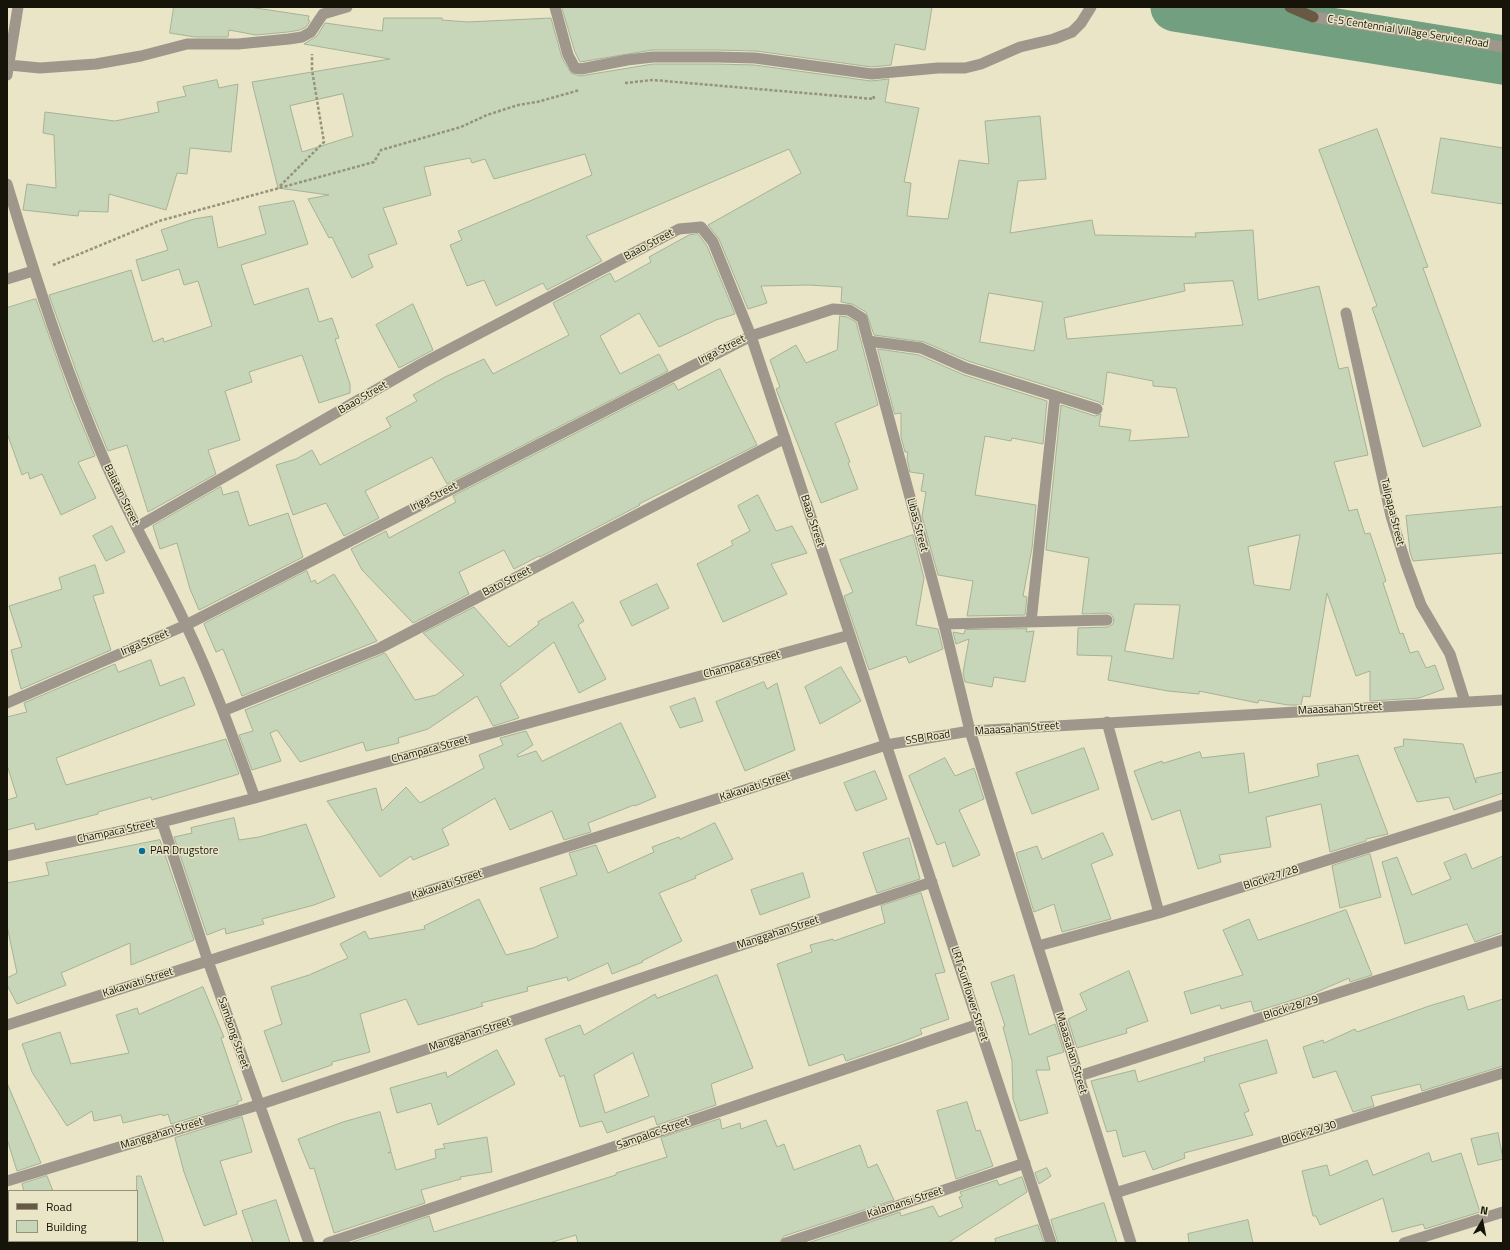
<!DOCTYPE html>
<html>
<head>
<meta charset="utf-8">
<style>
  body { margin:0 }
  #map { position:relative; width:1510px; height:1250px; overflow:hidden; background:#e9e5c6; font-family:"Titillium Web",sans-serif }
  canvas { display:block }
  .frame { position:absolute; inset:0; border:8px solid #161409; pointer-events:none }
  .legend { position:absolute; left:8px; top:1190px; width:130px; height:52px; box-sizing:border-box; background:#e9e5c6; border:1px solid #95917a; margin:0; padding:5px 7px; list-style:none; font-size:12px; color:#161409 }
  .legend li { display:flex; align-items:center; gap:8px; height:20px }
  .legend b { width:20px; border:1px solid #95917a }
  .north { position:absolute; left:1462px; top:1202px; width:40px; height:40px; -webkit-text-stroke:3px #e9e5c6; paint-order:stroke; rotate:10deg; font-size:11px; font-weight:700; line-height:16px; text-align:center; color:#161409 }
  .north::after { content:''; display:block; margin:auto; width:14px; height:18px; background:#161409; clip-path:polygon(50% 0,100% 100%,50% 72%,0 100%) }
</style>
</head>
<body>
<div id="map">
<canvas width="1510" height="1250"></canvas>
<div class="frame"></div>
<ul class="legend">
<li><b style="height:5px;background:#685945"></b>Road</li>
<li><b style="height:11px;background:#c7d5b8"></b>Building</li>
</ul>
<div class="north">N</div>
</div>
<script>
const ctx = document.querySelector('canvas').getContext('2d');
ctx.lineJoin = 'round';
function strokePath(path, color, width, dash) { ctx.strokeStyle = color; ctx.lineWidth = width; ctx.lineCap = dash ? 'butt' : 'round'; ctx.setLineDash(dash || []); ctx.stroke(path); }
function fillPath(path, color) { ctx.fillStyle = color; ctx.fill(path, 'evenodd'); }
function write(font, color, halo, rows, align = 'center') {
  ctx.font = font + ' "Titillium Web",sans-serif'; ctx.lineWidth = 3; ctx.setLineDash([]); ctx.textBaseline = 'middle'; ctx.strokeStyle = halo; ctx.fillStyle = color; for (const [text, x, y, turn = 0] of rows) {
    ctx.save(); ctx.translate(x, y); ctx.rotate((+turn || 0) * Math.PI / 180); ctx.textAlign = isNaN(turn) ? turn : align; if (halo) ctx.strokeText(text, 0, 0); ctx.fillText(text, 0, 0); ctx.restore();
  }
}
const river = new Path2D(`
  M1175,7L1503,60`);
const building = new Path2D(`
  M174,7H249L309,16L308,20L310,21L306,27L300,30L288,32L256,35L229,30L228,37H195L170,33Z
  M562,7H932L925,50L895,44L891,65L872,67L756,51L716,50H652L580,62L575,52Z
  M384,18H442V20L468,22L551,18L562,58L571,73L580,76L653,64H716L754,65L871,81L889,79L885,102L919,108L904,182L911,183L907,216L948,219L959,160L989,164L985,121L1040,116L1046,179L1018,181L1010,233L1092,220L1095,235L1196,237L1195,233L1253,230L1258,300L1319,286L1339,369L1348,367L1368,455L1334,462L1349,511L1357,509L1365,534L1370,533L1386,581L1383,583L1400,634L1403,633L1410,653L1418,651L1426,668L1435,665L1444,689L1419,698L1370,701V671L1356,676L1327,593L1310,697L1303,696L1301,705H1288L1259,700L1258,703L1199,691V694L1168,691L1108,680L1112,656L1077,655L1078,628L1108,627L1113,624L1114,619L1111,614L1107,613L1082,614L1089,558L1046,550L1061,405L1095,416L1101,414L1099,426L1131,430L1129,441L1189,437L1176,388L1153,386V381L1107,372L1103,405L1099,402L968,361L924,342L874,335L866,312L852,304L841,302L842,287L808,285L761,286L767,303L748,309L719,239L708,225L801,173L789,149L586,236L602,261L547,290L543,283L496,306L484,280L467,286L450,245L462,240L458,231L592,175L585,154L494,179L485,159L472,163L470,158L424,167L431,195L383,208L397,244L368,255L373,267L352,278L332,237L329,238L308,199L329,195L278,188L252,82L390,59L304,44L317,36L325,23L382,31ZM343,94L353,136L302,152L290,106ZM1233,281L1243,325L1067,339L1064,318L1185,291L1184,284ZM989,293L1043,302L1034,351L980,342ZM1300,535L1290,590L1254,585L1248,547ZM1135,604L1180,605L1173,659L1125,651Z
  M217,80L219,88L238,84L231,152L190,148L187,174L177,173L166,210L109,194L108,212L79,211L78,216L23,210L27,184L56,188L54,135L43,133L45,112L115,121L159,112L157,102L186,96L183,87Z
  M1377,129L1428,267L1423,268L1481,426L1423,447L1372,308L1377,306L1319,150Z
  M1441,138L1503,148V204L1432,193Z
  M294,201L308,244L241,265L254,305L308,288L319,322L332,318L339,338L335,339L350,384V393L319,403L302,355L249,372L252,382L225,391L240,440L208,450L216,474L148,512L127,445L108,451L84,393L49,295L131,270L153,342L163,338L164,342L212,326L198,281L184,285L179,269L142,281L136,260L168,250L161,230L194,219L212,216L218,248L266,234L259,207Z
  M698,234L707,246L735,314L716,320L659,347L639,313L600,336L620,374L659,354L668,371L447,484L432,457L412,467L365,491L379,518L344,536L326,503L293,515L276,465L296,459L312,450L320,465L391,427L386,418L417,401L413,395L445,377L484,359L493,374L569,335L553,303L610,273L615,282L651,262L649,257L689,235Z
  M36,299L71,398L95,456L78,462L96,498L61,515L42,474L30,479L28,472L22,475L7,433V308Z
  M413,304L433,350L399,368L376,325Z
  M840,316L847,317L856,322L878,405L835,423L850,462L848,463L858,489L821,503L776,389L780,387L770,360L796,345L806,363L837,350Z
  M878,349L919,355L964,375L1047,401L1043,444L1012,438L1011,441L985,436L975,495L1036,505L1032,548L1023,596L1027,597L1025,615L967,616L973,581L938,575L922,516L926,492L921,491L924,474L910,472L907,459L908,452H905L901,437V413L895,414Z
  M720,369L757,445L639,504L640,505L540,557L539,556L514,569L504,550L459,572L469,594L413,623L362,570L351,549L386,531L389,538L456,502L453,496L674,383L678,390Z
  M221,487L223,495L238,491L249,526L288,513L303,557L199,610L190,589L177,543L160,549L153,526Z
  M758,495L776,531L792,526L807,553L771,564L787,594L723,622L697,564L733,545L731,541L750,531L738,506Z
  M1503,507V553L1413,561L1410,552L1406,516Z
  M112,526L125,552L106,561L93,536Z
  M913,535L924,578L916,625L938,629L943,649L909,663L906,656L869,670L844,596L853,592L840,560Z
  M95,565L104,593L93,596L111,650L21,689L11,650L22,647L9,606L62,589L59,578Z
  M307,571L311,582L315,580L317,584L334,574L377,641L242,696L223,649L216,652L204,624Z
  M657,584L669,608L632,626L620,602Z
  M573,602L584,621L578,625L606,679L579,693L554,642L500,684L519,718L493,726L477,696L428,729L398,738L399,743L366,751L363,742L300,762L277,730L270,733L281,761L252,770L239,735L253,731L245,710L385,653L415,700L436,695L464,675L423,633L474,607L509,647L539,624L538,622Z
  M1027,629L1026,632L1034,631L1025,682L994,677L992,687L965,682L963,673L969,639L956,644L953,632L964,634L965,630Z
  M151,660L160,686L184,677L195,705L56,758L66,785L226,739L239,774L152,800L151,797L98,812V814L36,830L34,823L7,830V800L17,797L7,765V717L27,712L24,703L115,664L118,672Z
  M841,667L861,701L820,724L805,687Z
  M764,682L767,689L777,683L795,750L745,771L716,702Z
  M695,698L703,721L680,728L670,707Z
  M621,723L656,797L635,806L634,805L588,823L591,832L564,840L552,811L510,830L495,798L442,829L449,845L413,860L411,856L380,877L327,801L376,788L382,811L406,787L420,803L484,768L479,755L503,745L500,738L526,731L533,745L517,755L518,757L536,751L542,761Z
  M1404,739L1463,744L1476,783V778L1503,772V793L1454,810L1449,797L1417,802L1394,748L1403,746Z
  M1084,748L1099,789L1032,814L1016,773Z
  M1200,752L1202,758L1244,753L1249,793L1319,776L1317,764L1358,755L1388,834L1366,839V841L1330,852L1321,804L1266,817L1271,847L1219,855L1221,862L1198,869L1180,810L1152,820L1134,771L1162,761L1163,763Z
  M945,758L955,776L974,768L984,799L959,810L980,855L953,867L945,842L937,845L909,776Z
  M875,771L887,799L856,811L844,783Z
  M234,818L239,840L259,837L306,824L335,897L314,905L262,919L264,924L226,934L225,928L207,935L174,837L192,833L191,828Z
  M715,823L733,859L695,876L696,878L659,893L682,941L642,961L643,962L612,974L608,963L568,981L567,977L527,987L528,991L481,1003L483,1006L418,1025L406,999L360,1014L370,1052L332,1062V1065L282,1082L264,1031L282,1024L271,987L309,975L348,958L340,944L365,931L369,939L425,929L424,926L479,899L506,955L533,948L558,937L540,888L577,875L569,853L596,845L608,873L654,852L652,847L679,837L680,839Z
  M1103,833L1113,855L1091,864L1111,919L1062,932L1054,904L1034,912L1016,853L1037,846L1042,859Z
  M909,838L920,879L877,893L863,853Z
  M160,840L194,940L131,965L130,943L61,973L66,985L17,1004L7,985V978L17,973L7,926V883L49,875L46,863Z
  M1370,854L1381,897L1340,908L1332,866Z
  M1466,854L1472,869L1503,856V932L1475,942L1467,924L1405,944L1382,862L1397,857L1412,895L1451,879L1444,863Z
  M803,873L810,897L760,915L751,890Z
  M921,893L945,972L935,974L949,1019L920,1029L922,1034L902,1042L846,1061L843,1054L809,1066L777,964L812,952L810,945L833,939L834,941L885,923L881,906Z
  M1346,910L1372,975L1350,982L1349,978L1312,994L1254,1012L1251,1001L1221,1009L1220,1005L1191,1014L1184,992L1243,975L1223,930L1249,919L1258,940Z
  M1129,971L1148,1021L1126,1029L1127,1033L1077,1048L1068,1019L1087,1010L1080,994Z
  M717,975L753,1068L711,1084L716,1105L657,1125L654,1116L607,1133L602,1121L580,1127L564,1075L560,1077L545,1039L580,1025L584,1035L655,994L657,998ZM633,1053L649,1096L605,1113L594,1075Z
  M1014,975L1029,1035L1055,1024L1064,1052L1047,1057L1050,1070H1036L1048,1113L1020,1121L1013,1099L1012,1061L1003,1027L1005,1026L991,983Z
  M203,987L224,1037L221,1038L242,1100L237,1102L238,1104L171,1124L168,1114L163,1116L162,1114L123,1123L121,1115L94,1121L92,1111L67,1126L32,1072L22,1044L60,1032L71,1064L129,1053L116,1015L137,1008L139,1014Z
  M1464,996L1468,1010L1503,999V1066L1422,1091L1420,1084L1371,1096L1374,1106L1353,1112L1336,1071L1313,1078L1303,1047L1323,1040L1324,1043L1355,1029L1357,1032L1429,1006Z
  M1267,1040L1277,1073L1239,1084L1249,1111L1244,1113L1253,1135L1184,1153L1185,1158L1153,1170L1145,1151L1123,1157L1116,1130L1107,1132L1091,1081L1135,1070L1138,1082L1205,1061L1204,1058Z
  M497,1050L515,1084L438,1125L431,1103L397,1113L390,1088L446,1072L447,1077Z
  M7,1083L41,1163L17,1171L7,1139Z
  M967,1102L976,1131L980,1130L993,1166L956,1179L937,1111Z
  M380,1112L391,1151L388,1153L391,1152L396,1170L436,1158L435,1150L445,1148L443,1144L487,1137L492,1172L460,1177L461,1179L421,1190L425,1203L334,1233L314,1168L310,1169L298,1139L343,1122Z
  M242,1117L252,1152L220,1161L237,1214L204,1226L184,1172L175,1138Z
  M720,1119L722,1129L740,1123L741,1129L766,1120L777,1147L784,1144L794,1170L860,1145L868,1168L877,1164L894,1200L784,1236L779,1243H578L576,1235L549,1243H350L429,1216L434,1232L616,1175V1173L667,1157L661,1138Z
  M1498,1133L1503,1159L1478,1165L1471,1139Z
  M1429,1153L1432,1162L1461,1153L1480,1212L1425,1229L1423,1224L1392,1232L1383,1198L1320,1225L1316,1216H1313L1302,1171L1327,1165L1330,1176L1367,1160L1373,1175Z
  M1047,1168L1051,1176L1039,1184L1035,1173Z
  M47,1176L53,1191H24L22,1184Z
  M137,1176H141L164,1243H137Z
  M1022,1177L1027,1192L948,1243H808L900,1212L901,1216L933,1206L939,1217L963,1207L959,1197L962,1196L960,1192L997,1180L999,1185Z
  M276,1200L290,1243H253L242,1211Z
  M1104,1203L1117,1243H1058L1051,1220Z
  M1248,1220L1253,1243H1189L1188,1234Z
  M1038,1225L1044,1243H996L995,1239Z`);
const path = new Path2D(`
  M625,83L653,80L874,99L873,94
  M280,186L324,142L312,70V54
  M53,265L159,221L374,162L381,150L461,127L487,115L518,105L537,102L580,90`);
const pedestrian = new Path2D(`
  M7,279L33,271
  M868,341L921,348L966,368L1097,409
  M1031,622L1055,396
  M944,624L1107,620`);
const minor = new Path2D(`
  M555,7L568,55L575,68L581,69L627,60L653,57H716L755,58L872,74L938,68H965L981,64L1020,47L1054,39L1072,32L1081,23L1091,7
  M1313,17L1503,47
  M9,65L40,68L96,64L141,56L187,44H238L289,39L302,37L311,32L323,14L347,7
  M7,75L18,7
  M7,184C36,279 66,373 106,464C130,519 161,571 186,625C213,681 234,740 255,798
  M1346,313L1391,516L1406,564L1421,605L1450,654L1465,702
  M137,527L421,364L679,229L701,227L713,242L751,336L1051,1243
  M7,703L186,625L751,336L833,309L849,310L862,318L944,624L970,731L1131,1243
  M223,711L380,648L785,438
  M1107,722L1159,913
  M162,822L208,961L309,1243
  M7,856L162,822L255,798L850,635
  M1038,946L1159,913L1503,805
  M7,1025L886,745L970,731L1503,700
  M1079,1076L1503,940
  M7,1181L258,1105L932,882
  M1115,1193L1503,1073
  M328,1243L979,1024
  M786,1243L1025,1163
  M1404,1243L1503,1212`);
const primary = new Path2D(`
  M1290,7L1313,17`);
const markers = [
  [142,851,4,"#026f9b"]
];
const streetNames = [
  ["C-5 Centennial Village Service Road",1408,32,9],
  ["Baao Street",649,245,-28],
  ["Iriga Street",722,350,-27],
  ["Baao Street",363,398,-30],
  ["Balatan Street",121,495,64],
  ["Iriga Street",434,497,-27],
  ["Talipapa Street",1392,512,76],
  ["Baao Street",812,521,72],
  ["Libas Street",917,525,75],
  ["Bato Street",507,582,-27],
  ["Iriga Street",145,643,-23],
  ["Champaca Street",742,665,-15],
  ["Maaasahan Street",1340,709,-3],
  ["Maaasahan Street",1017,729,-4],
  ["SSB Road",928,738,-9],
  ["Champaca Street",430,750,-15],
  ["Kakawati Street",755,787,-18],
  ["Champaca Street",116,832,-12],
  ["Block 27/28",1271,878,-18],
  ["Kakawati Street",447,885,-18],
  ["Manggahan Street",778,933,-18],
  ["Kakawati Street",138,983,-18],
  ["LRT Sunflower Street",969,994,72],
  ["Block 28/29",1291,1008,-18],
  ["Sambong Street",233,1033,71],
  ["Manggahan Street",470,1035,-18],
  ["Maaasahan Street",1071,1053,73],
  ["Block 29/30",1309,1133,-17],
  ["Manggahan Street",162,1134,-17],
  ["Sampaloc Street",653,1134,-19],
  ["Kalamansi Street",905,1203,-18]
];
const poiNames = [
  ["PAR Drugstore",150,851]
];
strokePath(river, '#719f7f', 49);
fillPath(building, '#c7d5b8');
strokePath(building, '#a5b296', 1);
strokePath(path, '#96937c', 2.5, [3, 2]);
strokePath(pedestrian, '#a0978c', 11);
strokePath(minor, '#a0978c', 11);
strokePath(primary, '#685945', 11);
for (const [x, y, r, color] of markers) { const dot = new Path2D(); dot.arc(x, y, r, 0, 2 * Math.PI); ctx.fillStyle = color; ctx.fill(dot); strokePath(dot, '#e9e5c6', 1.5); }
write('11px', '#161409', '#e9e5c6', streetNames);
write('11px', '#161409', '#e9e5c6', poiNames, 'left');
</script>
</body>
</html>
